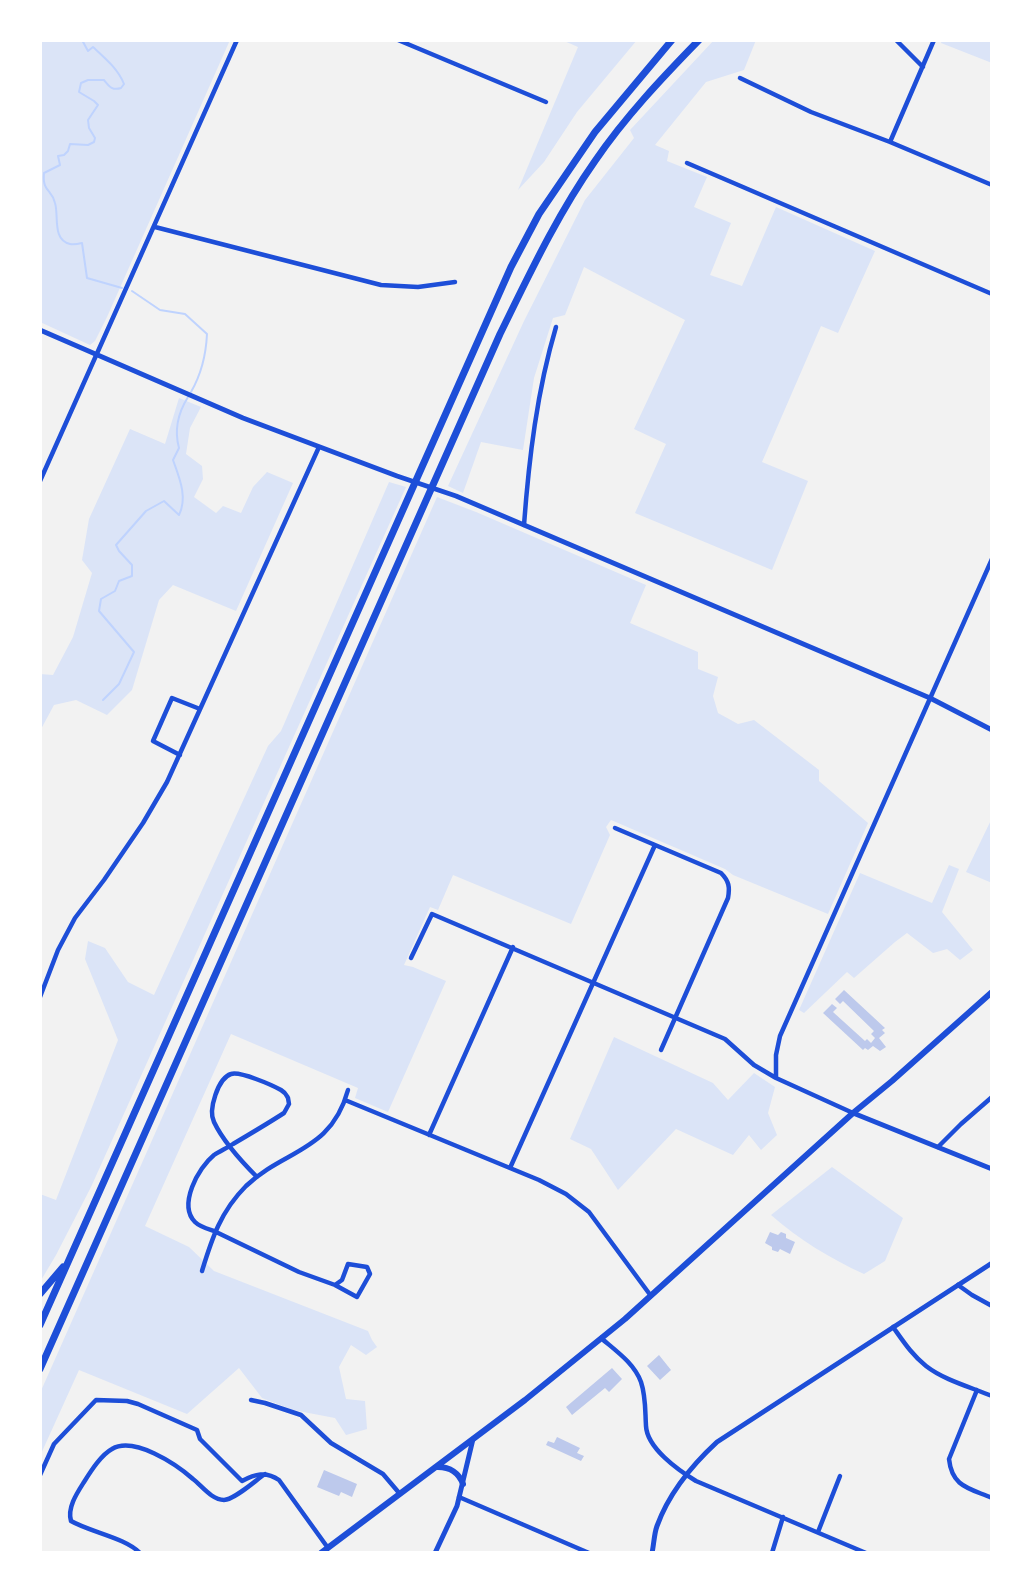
<!DOCTYPE html>
<html>
<head>
<meta charset="utf-8">
<style>
  body { margin:0 }
  #map { position:relative; width:1032px; height:1593px; overflow:hidden; background:#f2f2f2; font-family:"Sofia Sans Condensed",sans-serif }
  canvas { display:block }
  .frame { position:absolute; inset:0; border:42px solid #fff; pointer-events:none }
</style>
</head>
<body>
<div id="map">
<canvas width="1032" height="1593"></canvas>
<div class="frame"></div>
</div>
<script>
const ctx = document.querySelector('canvas').getContext('2d');
ctx.lineJoin = 'round';
function fillPath(path, color) { ctx.fillStyle = color; ctx.fill(path, 'evenodd'); }
function strokePath(path, color, width, dash) { ctx.strokeStyle = color; ctx.lineWidth = width; ctx.lineCap = dash ? 'butt' : 'round'; ctx.setLineDash(dash || []); ctx.stroke(path); }
const green = new Path2D(`
  M40,40H230L107,317L95,341L90,345L40,322Z
  M562,40H637L577,112L544,162L518,190L578,47Z
  M714,40H756L744,70L706,82L655,145L669,151L667,161L707,177L694,207L731,223L710,275L742,286L776,207L875,251L838,333L821,326L762,462L808,481L772,570L635,513L666,444L634,429L685,320L584,267L565,315L553,318L534,378L523,450L481,442L463,493L448,486L524,321L585,200L634,138L630,130Z
  M942,40H992V63L941,43Z
  M179,398L201,407L190,428L186,454L202,466L203,479L194,497L216,513L223,506L241,513L253,487L267,472L293,483L236,611L173,585L159,600L132,690L107,715L76,700L54,705L40,731V674L53,675L73,637L92,573L82,560L89,519L130,429L165,444Z
  M389,482L406,487L91,1187L56,1255L40,1282V1194L56,1200L118,1040L85,959L88,941L105,948L128,982L154,995L268,746L281,731Z
  M437,497L476,512L646,585L630,623L698,652V669L718,677L713,696L718,713L738,724L754,720L819,770V781L868,823L828,914L733,875L725,869L611,820L606,827L610,835L571,924L453,875L438,910L430,907L404,965L413,967L446,981L388,1112L355,1098L358,1088L231,1034L145,1226L189,1247L214,1271L368,1331L372,1340L377,1347L366,1355L351,1345L339,1367L346,1399L365,1401L367,1429L346,1435L335,1418L293,1410L262,1398L239,1368L187,1414L79,1370L40,1456V1393Z
  M992,818V883L966,872Z
  M949,865L959,869L942,912L973,950L960,960L947,949L933,953L907,933L895,942L854,978L847,972L804,1013L799,1010L860,873L932,903Z
  M614,1037L713,1083L728,1100L754,1073L775,1087L768,1113L777,1135L761,1150L749,1135L733,1155L676,1129L618,1190L591,1149L570,1139Z
  M832,1167L903,1218L885,1261L864,1274C831,1259 798,1239 771,1215Z`);
const stream = new Path2D(`
  M82,40L88,51L93,47C105,58 118,69 124,84L121,88C112,91 109,86 104,80H88L81,83L79,92L94,101L98,105L88,120L89,128L95,138L94,142L88,145L70,144L68,151L64,155L58,156L60,165L44,173C42,192 52,189 55,203C59,216 52,240 70,244C74,245 78,244 82,243L87,278L122,288
  M132,291L160,310L185,314L207,334C206,355 202,373 191,392
  M103,700L119,684L134,652L99,611L101,599L115,591L119,581L132,576V565L119,551L116,545L146,511L164,501L179,515C188,497 179,477 173,460L179,448C174,430 178,413 188,397`);
const building = new Path2D(`
  M844,990L885,1028L882,1030L885,1033L879,1038L886,1047L880,1051L873,1046L868,1050L865,1048L863,1050L823,1013L832,1004L837,1008L833,1012L865,1041L867,1039L871,1043L875,1038L871,1034L874,1031L843,1001L840,1004L835,999Z
  M770,1232L778,1235L781,1232L786,1234V1238L795,1242L790,1254L780,1249L778,1252L772,1250V1247L765,1243Z
  M659,1355L671,1370L660,1380L647,1366Z
  M612,1368L622,1379L609,1392L605,1388L572,1415L566,1407Z
  M557,1437L580,1448L577,1453L584,1456L581,1461L546,1445L548,1441L554,1443Z
  M324,1470L357,1484L352,1497L341,1492L339,1496L317,1487Z`);
const minor = new Path2D(`
  M398,40L546,102
  M896,40L923,67
  M740,78L811,112L890,142L992,185
  M890,142L934,40
  M687,163L992,294
  M155,227L381,285L418,287L455,282
  M40,481L237,40
  M524,525C529,458 537,391 556,327
  M180,755L153,741L172,698L200,709
  M615,828L721,873C729,881 730,887 728,898L661,1050
  M411,958L432,914L725,1039L754,1065L776,1078L853,1113
  M40,997L58,950L75,918L104,880L143,823L167,782L319,447
  M776,1078V1055L780,1036L992,559
  M345,1100L539,1180L566,1194L589,1212L651,1296
  M429,1135L513,947
  M938,1147L961,1124L992,1097
  M510,1168L655,845
  M257,1177C242,1162 223,1141 214,1122C208,1110 218,1078 231,1074C240,1071 272,1085 281,1090C286,1093 286,1094 288,1098L289,1104L284,1113C267,1124 250,1134 233,1144C227,1148 220,1151 214,1155C198,1168 178,1205 195,1222C200,1227 208,1229 214,1231L299,1272L335,1285L357,1297L370,1274L367,1267L348,1264L342,1280L335,1285
  M202,1271C212,1238 221,1211 246,1186C285,1149 331,1152 348,1090
  M958,1285L972,1295L992,1306
  M893,1327C903,1341 912,1355 926,1366C944,1380 970,1387 992,1396
  M601,1338C616,1351 634,1363 641,1382C646,1397 645,1411 646,1426C647,1448 678,1470 696,1481L866,1553
  M977,1390L949,1459C952,1487 969,1488 992,1498
  M251,1400L265,1403L301,1415L331,1443L383,1474L400,1494
  M40,1475L54,1444L96,1400L127,1401L138,1404L197,1430L200,1439L242,1481C255,1474 266,1471 279,1480L328,1548
  M459,1497L589,1553
  M818,1532L840,1476
  M140,1553C126,1538 90,1532 71,1521C67,1508 77,1493 84,1482C91,1471 101,1455 112,1449C134,1436 176,1464 193,1479C202,1486 212,1500 224,1500C234,1500 256,1480 265,1474
  M772,1553L783,1517`);
const tertiary = new Path2D(`
  M40,330L243,418L397,476L456,496L930,698L992,730
  M853,1113L992,1169
  M652,1553C654,1544 654,1534 657,1526C669,1493 691,1466 717,1442L992,1263`);
const secondary = new Path2D(`
  M435,1553L457,1506L473,1439`);
const primary = new Path2D(`
  M438,1467C450,1467 459,1473 463,1484
  M321,1553L525,1400L625,1319L853,1113L892,1081L992,992`);
const motorway = new Path2D(`
  M40,1294L63,1267
  M40,1325L511,267L539,214L595,132L672,40
  M40,1369L500,334C529,275 557,215 595,161C625,117 662,78 699,40`);
fillPath(green, '#dbe4f7');
strokePath(stream, '#bfd3fe', 2);
fillPath(building, '#bdc9ec');
strokePath(minor, '#1d4ed8', 4.5);
strokePath(tertiary, '#1d4ed8', 5);
strokePath(secondary, '#1d4ed8', 5);
strokePath(primary, '#1d4ed8', 6);
strokePath(motorway, '#1d4ed8', 7);
</script>
</body>
</html>
